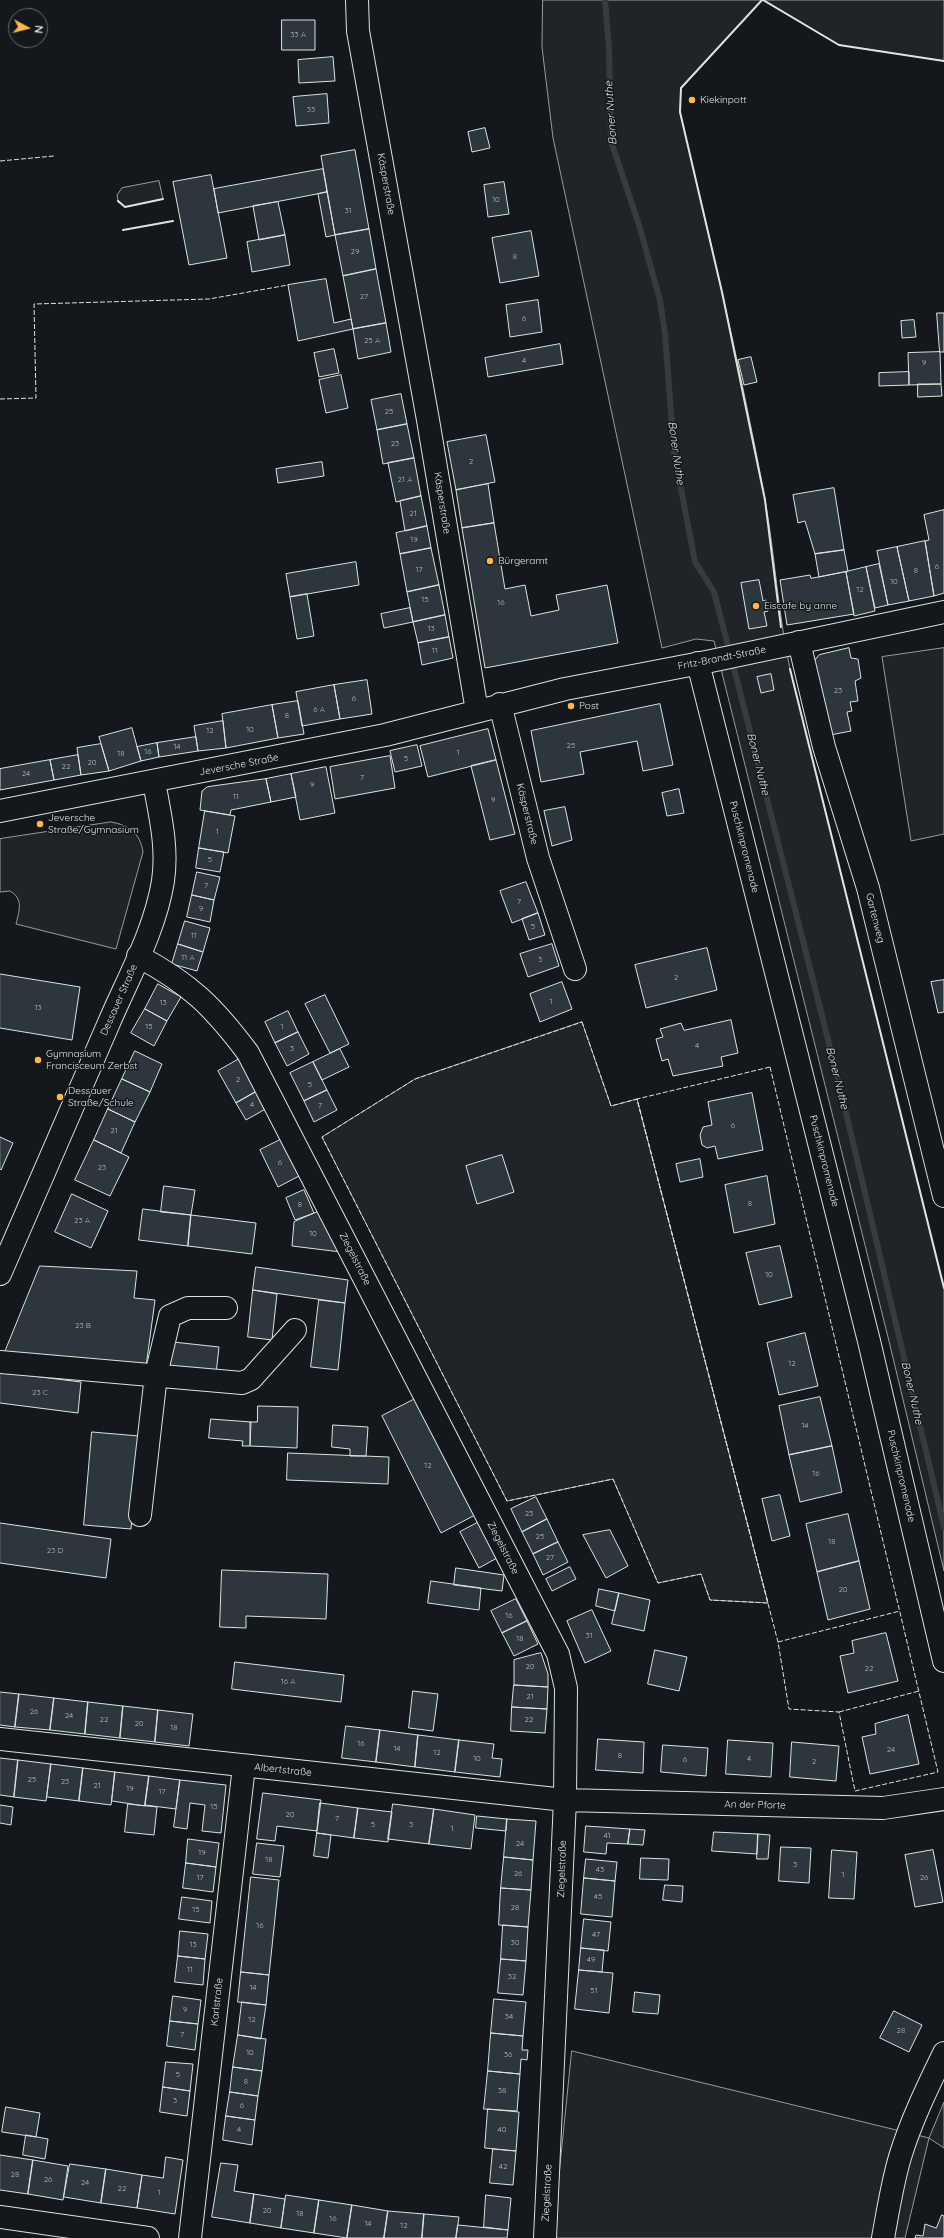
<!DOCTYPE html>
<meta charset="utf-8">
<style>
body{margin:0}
#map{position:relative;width:944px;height:2238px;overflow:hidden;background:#14181c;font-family:Quicksand,sans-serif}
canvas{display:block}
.north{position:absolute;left:8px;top:8px;width:40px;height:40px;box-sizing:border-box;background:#14181c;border:1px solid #626a69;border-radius:50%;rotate:97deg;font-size:11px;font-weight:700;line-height:16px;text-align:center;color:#d8e6dc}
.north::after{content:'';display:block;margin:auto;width:14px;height:18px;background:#ffb74d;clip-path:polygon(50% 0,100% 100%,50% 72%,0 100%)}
</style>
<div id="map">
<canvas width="944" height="2238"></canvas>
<div class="north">N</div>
</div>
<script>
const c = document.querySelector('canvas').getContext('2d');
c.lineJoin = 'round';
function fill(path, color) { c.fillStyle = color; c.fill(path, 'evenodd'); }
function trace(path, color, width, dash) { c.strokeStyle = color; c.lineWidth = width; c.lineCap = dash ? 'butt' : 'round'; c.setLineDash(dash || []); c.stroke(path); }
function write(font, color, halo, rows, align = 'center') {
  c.font = font + ' Quicksand,sans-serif'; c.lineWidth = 3; c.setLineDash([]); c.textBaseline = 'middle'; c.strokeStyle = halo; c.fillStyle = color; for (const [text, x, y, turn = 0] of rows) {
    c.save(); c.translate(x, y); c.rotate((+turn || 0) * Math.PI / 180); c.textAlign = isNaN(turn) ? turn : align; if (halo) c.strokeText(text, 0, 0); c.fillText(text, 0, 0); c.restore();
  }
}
const green = new Path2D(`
 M543,0h219l-81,88 -1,24c30,128 61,257 85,387 10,57 13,114 25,170l154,619v283l-55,-230 -175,-700 -18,-2 -34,9 -109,-510 -11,-91z
 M763,0h181v61l-105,-16z
 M159,181l4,18 -38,8 -7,-6 -1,-6 5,-7z
 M944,648v186l-33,7 -29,-184z
 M111,822c18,3 29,11 32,30l-27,97 -100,-25c3,-13 8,-25 -6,-33l-10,1v-53z
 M582,1022l29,84 26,-7 131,504 -58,-3 -9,-26 -43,9 -45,-104 -106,22 -185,-364 93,-58z
 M572,2051l357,87 15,-36v46l-15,-10 -24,100h-352z`);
fill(green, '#202428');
trace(green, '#939e99', 1);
trace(new Path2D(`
 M605,0l4,49 2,92 28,84 21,75 5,34 9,118 21,110 19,30 25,96 100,395 105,444`), '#363b3e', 6);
const building = new Path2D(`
 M282,20h33v30h-33z
 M333,57l2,24 -36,2 -1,-23z
 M327,94l2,29 -33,3 -3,-29z
 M485,128l5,20 -18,4 -4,-20z
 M355,150l14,79 -34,6 -14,-79z
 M323,169l4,23 -109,21 -4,-24z
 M211,175l16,83 -38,7 -16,-83z
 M504,182l5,32 -21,3 -4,-32z
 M327,192l8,43 -9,2 -8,-43z
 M278,202l7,33 -26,5 -6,-34z
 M369,229l7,40 -33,7 -8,-41z
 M531,231l8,45 -39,7 -8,-45z
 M285,235l5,30 -38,7 -5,-30z
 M376,269l10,54 -33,6 -10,-53z
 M326,279l8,44 17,-4 2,10 -55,12 -10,-56z
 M538,300l4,32 -32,5 -4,-32z
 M937,313h7v39h-4z
 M914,320l2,17 -14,1 -1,-17z
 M386,323l5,29 -33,7 -5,-30z
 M560,344l3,20 -75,13 -3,-19z
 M334,349l5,24 -20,4 -5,-24z
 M940,352l1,32 -32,1 -1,-32z
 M751,357l6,25 -13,3 -6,-25z
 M909,372v13l-30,1v-13z
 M341,375l7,33 -22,5 -7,-33z
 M918,384h23l1,12 -24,1z
 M401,394l6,30 -30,6 -6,-30z
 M407,424l7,34 -31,6 -6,-34z
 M486,435l9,47 -39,8 -9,-48z
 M414,458l7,38 -25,6 -8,-39z
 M322,462l2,14 -46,7 -2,-14z
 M488,484l6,39 -32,5 -6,-38z
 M834,488l10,62 -29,4 -10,-33 -7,2 -5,-28z
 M421,496l6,30 -22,5 -5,-30z
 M944,510v83l-10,3 -9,-55 4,-1 -5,-25z
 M494,523l11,66 20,-4 6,31 28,-6 -3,-15 51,-10 11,58 -133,25 -23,-140z
 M427,526l4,22 -31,6 -4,-21z
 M925,541l9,55 -25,5 -12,-54z
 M897,547l12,54 -21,4 -11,-54z
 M431,548l8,37 -32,7 -7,-38z
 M844,550l4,21 -29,6 -4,-23z
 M356,562l3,23 -69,12 -4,-23z
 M879,564l9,41 -13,3 -9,-41z
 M866,567l9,44 -21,5 -8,-44z
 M846,572l8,42 -67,11 -7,-45 30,-5 1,3z
 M759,580l4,21 3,-1 2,11 -4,1 3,14 -18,3 -8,-46z
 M439,585l6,30 -32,7 -6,-30z
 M307,594l7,42 -17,3 -7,-42z
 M410,608l3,14 -29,6 -3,-14z
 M445,615l4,22 -31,6 -5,-21z
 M449,637l4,21 -31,7 -4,-22z
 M849,648l2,10 7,1 3,19 -6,3 3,20 -8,1 2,9 -5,1 4,19 -21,4 -16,-74 5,-6z
 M771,674l3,16 -13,3 -4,-16z
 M367,680l5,34 -32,5 -6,-34z
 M334,685l6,34 -38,7 -6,-34z
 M298,701l6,33 -26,4 -6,-33z
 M660,704l13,61 -30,6 -6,-30 -57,11 4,22 -43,8 -10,-51z
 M272,705l6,33 -52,10 -4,-34z
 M223,721l3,27 -28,3 -4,-25z
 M132,728l9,33 -32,10 -10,-34z
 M488,729l8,31 -68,17 -8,-31z
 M196,737l2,14 -39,6 -2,-14z
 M157,743l2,14 -18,4 -4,-14z
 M101,744l8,27 -28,4 -4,-27z
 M417,745l5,21 -27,6 -5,-21z
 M78,755l3,20 -27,5 -4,-20z
 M390,756l5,32 -60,11 -5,-32z
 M50,760l4,20 -54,10v-21z
 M496,760l19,74 -25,6 -19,-74z
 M326,767l9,46 -35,7 -9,-46z
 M291,774l5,23 -25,5 -5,-23z
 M266,779l5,23 -40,8 -1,5 -30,-5 2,-19 5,-4z
 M679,789l5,24 -17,3 -5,-23z
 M565,807l7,33 -20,6 -8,-35z
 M205,811l30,5 -7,37 -29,-5z
 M199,848l25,4 -4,20 -24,-4z
 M197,872l23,5 -6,23 -22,-5z
 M526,882l12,31 -26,10 -12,-32z
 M192,895l22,5 -4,22 -23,-5z
 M538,913l7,22 -16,5 -7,-21z
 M185,921l25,7 -7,24 -25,-8z
 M178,944l25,8 -6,19 -25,-7z
 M552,944l7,22 -31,11 -8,-23z
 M707,948l10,42 -71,18 -11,-43z
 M0,974l80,13 -8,53 -72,-12z
 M944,980v32l-6,1 -7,-31z
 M562,982l10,27 -32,13 -10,-28z
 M158,984l23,13 -14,24 -22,-12z
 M325,995l24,49 -19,9 -25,-49z
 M145,1009l22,12 -13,25 -23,-13z
 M288,1011l10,21 -23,11 -10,-21z
 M731,1020l7,33 -17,4 2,9 -50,10 -5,-17 -6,2 -6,-22 7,-2 -3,-8 21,-6 3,7z
 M298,1032l11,22 -22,12 -12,-23z
 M340,1049l9,18 -27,13 -9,-18z
 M135,1051l27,13 -12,28 -28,-13z
 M241,1058l18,32 -23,13 -18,-32z
 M313,1062l14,28 -23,11 -14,-28z
 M122,1079l28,13 -15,30 -27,-13z
 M259,1090l10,17 -23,13 -10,-17z
 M327,1090l10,20 -23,12 -10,-21z
 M752,1093l11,57 -45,9 -3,-13 -8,2 -5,-3 -2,-10 3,-8 9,-2 -4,-23z
 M108,1109l27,13 -14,31 -27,-13z
 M0,1137l13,6 -12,27 -1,-1z
 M282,1139l19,36 -23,12 -18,-37z
 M94,1140l35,17 -19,39 -35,-16z
 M502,1155l12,37 -37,12 -11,-38z
 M700,1159l3,18 -23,5 -4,-18z
 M767,1176l8,48 -41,9 -9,-48z
 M164,1186l31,4 -4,25 -30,-3z
 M304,1190l10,23 -19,7 -9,-22z
 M72,1194l36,17 -17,37 -36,-16z
 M143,1209l48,6 -3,31 -49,-6z
 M320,1211l21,41 -49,-6 2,-24z
 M191,1215l65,8 -4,31 -64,-8z
 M780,1246l12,51 -33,8 -13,-52z
 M40,1266l97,5 -3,27 21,2 -9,67 -141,-15z
 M256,1267l92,13 -3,23 -92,-13z
 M253,1290l24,4 -5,46 -24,-3z
 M319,1300l26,3 -7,67 -27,-3z
 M805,1333l13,53 -39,9 -12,-52z
 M173,1342l46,5 -3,27 -46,-5z
 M0,1372l81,10 -3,31 -78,-10z
 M820,1397l12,49 -43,9 -10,-49z
 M415,1399l60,116 -34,18 -59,-117z
 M258,1406l40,1 -1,41 -47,-2v-24h7z
 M211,1419l40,3 -1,24h-8l1,-5 -34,-3z
 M333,1425l35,2 -2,29h-16v-7l-18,-2z
 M92,1432l47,4 -8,93 -47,-4z
 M832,1446l10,46 -42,10 -11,-47z
 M288,1453l101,4 -1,27 -101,-4z
 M780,1495l10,41 -18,5 -10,-42z
 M536,1497l11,22 -25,13 -11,-23z
 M848,1514l11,47 -42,11 -11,-48z
 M547,1519l11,23 -25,12 -11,-22z
 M479,1522l18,36 -18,10 -19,-36z
 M0,1523l111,16 -5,39 -106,-15z
 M610,1530l18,36 -22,12 -23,-43z
 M558,1542l10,20 -25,13 -10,-21z
 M859,1561l11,48 -42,11 -11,-48z
 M570,1567l6,12 -24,12 -6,-12z
 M456,1568l48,7 -2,16 -48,-6z
 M222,1570l106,4 -2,45 -80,-3v12l-26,-1z
 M431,1581l50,7 -2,22 -51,-7z
 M599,1589l20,4 -4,18 -19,-5z
 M619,1593l31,7 -6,31 -32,-7z
 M516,1599l11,22 -25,12 -11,-22z
 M592,1610l19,41 -26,12 -18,-42z
 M527,1621l11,23 -24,12 -12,-23z
 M886,1633l12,48 -50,12 -8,-37 14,-3 -2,-12z
 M655,1650l32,7 -8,34 -31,-7z
 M541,1653l7,21v13l-34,-2v-25z
 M235,1662l109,13 -3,27 -109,-13z
 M514,1685l34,2 -1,22 -35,-2z
 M413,1691l25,3 -5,37 -24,-3z
 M0,1692l19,2 -4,33 -15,-2z
 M19,1694l35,4 -4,32 -35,-3z
 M54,1698l34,4 -3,32 -35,-4z
 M88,1702l35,4 -3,32 -35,-4z
 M123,1706l35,4 -3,32 -35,-4z
 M512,1707l35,2 -2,24 -34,-2z
 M158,1710l35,4 -4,32 -34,-4z
 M908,1715l11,49 -49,10 -8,-37 14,-3 -1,-10z
 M346,1726l34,4 -4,32 -34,-4z
 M380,1730l38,5 -3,32 -39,-5z
 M418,1735l41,5 -4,32 -40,-5z
 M598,1739l46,3 -1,31 -47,-3z
 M459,1740l35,4 -2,14 10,1 -2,18 -45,-5z
 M728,1740l45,3 -2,34 -45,-3z
 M792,1742l47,4 -3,35 -46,-4z
 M663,1745l45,3 -2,28 -45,-4z
 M0,1758l18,2 -4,37 -14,-2z
 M18,1760l33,4 -5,37 -32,-4z
 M51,1764l32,4 -4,33 -32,-4z
 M83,1768l32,4 -4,33 -32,-4z
 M115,1772l34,4 -4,30 -33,-5z
 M149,1776l31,4 -4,29 -31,-4z
 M180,1780l46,5 -5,48 -19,-2 3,-26 -15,-2 -3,26 -13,-2z
 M263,1793l58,7 -4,31 -40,-5 -2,15 -18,-2z
 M320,1803l38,5 -4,30 -37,-5z
 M128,1804l29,3 -3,28 -29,-3z
 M393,1804l41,5 -5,35 -41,-5z
 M0,1805l13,2 -2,18 -11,-2z
 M358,1808l34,4 -4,30 -34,-4z
 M434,1809l41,6 -4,34 -42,-5z
 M477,1816l30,3 -1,12 -30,-3z
 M507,1819l29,2 -3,39 -29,-3z
 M586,1826l44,3 -2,15 -21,-1 -1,11 -22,-2z
 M630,1829l15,1 -2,15 -15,-1z
 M714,1832l44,2 -1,20 -45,-3z
 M317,1833l14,2 -3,23 -14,-2z
 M758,1834l12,1 -2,24h-11z
 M188,1839l31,4 -3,24 -30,-4z
 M257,1843l27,3 -4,31 -27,-3z
 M781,1847l30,1 -2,35 -30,-2z
 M832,1850l25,2 -3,47 -25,-1z
 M933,1850l10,52 -28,5 -10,-52z
 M504,1857l29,3 -2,30 -30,-2z
 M641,1858l28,1 -1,21 -28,-1z
 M586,1859l31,3 -2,19 -31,-3z
 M186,1863l30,4 -3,25 -30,-4z
 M251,1877l28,3 -10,95 -28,-3z
 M584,1878l31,3 -3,36 -31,-3z
 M665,1885l18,1 -1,16 -19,-2z
 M501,1888l30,2 -3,37 -29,-2z
 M182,1897l30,4 -2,22 -31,-4z
 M584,1919l27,3 -3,29 -27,-3z
 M503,1925l25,2 -2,34 -25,-2z
 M180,1931l28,3 -3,25 -27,-3z
 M581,1948l23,2 -2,22 -23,-2z
 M178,1956l27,3 -2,26 -28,-3z
 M501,1959l25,2 -3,34 -25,-2z
 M579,1970l34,3 -4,40 -34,-4z
 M241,1972l28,3 -3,30 -28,-3z
 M635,1992l25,3 -2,19 -25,-2z
 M173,1996l28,4 -3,24 -28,-3z
 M494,1999l32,3 -3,34 -32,-3z
 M242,2002l24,3 -5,34 -23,-4z
 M894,2011l28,14 -13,27 -29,-14z
 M170,2021l28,3 -3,26 -28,-4z
 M491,2033l32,3 -1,14h6l-1,10 -6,-1 -1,15 -32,-3z
 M238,2035l28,4 -4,32 -29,-4z
 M166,2062l27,2 -3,27 -27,-4z
 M233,2067l29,4 -4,25 -28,-4z
 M488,2071l32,3 -3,37 -33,-2z
 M163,2087l27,4 -3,25 -27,-4z
 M230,2092l28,4 -3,24 -29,-4z
 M6,2107l34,6 -4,24 -34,-5z
 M488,2109l31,3 -3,39 -31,-3z
 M226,2116l29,4 -3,25 -29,-5z
 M26,2135l22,4 -3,20 -22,-4z
 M493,2149l23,2 -3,34 -23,-2z
 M0,2155l33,5 -5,34 -28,-4z
 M166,2157l17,3 -8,54 -38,-6 5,-33 21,3z
 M33,2160l35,6 -5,34 -35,-6z
 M221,2163l17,2 -4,26 20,3 -4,29 -38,-6z
 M70,2164l36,5 -5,34 -37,-6z
 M106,2169l36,6 -5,33 -36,-5z
 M254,2194l31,5 -4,29 -31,-5z
 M286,2195l33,5 -5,33 -33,-5z
 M486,2195l25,3 -3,32 -24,-3z
 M319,2200l33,5 -5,33 -33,-5z
 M352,2205l36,6 -4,27h-37z
 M388,2211l36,3 -2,24h-38z
 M424,2214l35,3 -3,21h-34z
 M942,2215l2,1v22h-29l1,-3 7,1 2,-12 11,4z
 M458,2225l50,5 -1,8h-51z`);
fill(building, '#2c363c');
trace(building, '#d8e6dc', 1);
const minor = new Path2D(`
 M357,0l1,31 70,389 49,291
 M799,642l25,105 44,141 76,308
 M698,663l171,678 75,320
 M500,704l38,154 37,111
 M0,811l385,-76 180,-46 146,-28 233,-49
 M138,956c52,28 75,50 110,97l310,601 8,34 -1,112 -20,438
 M0,1274c36,-83 72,-166 108,-249 20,-47 47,-94 55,-144 5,-34 -3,-66 -9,-99
 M0,1362l242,21 9,-4 44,-49
 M140,1515l16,-140 14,-59 18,-8h38
 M0,1739l565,61 318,8 61,-9
 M0,2217l148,21
 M190,2238l54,-472
 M883,2238c5,-27 9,-54 17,-81 11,-36 28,-71 44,-104`);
trace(minor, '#d8e6dc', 24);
trace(minor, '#14181c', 22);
trace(new Path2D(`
 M0,161l54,-5
 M0,399l36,-1 -2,-94 175,-5 79,-14
 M582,1022l29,84 26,-7 131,504 -58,-3 -9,-26 -43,9 -45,-104 -106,22 -185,-364 93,-58z
 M770,1067l168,705 -83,19 -16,-79 -50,-3 -11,-67 -141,-543z
 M778,1642l122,-31
 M839,1712l80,-21`), '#d8e6dc', 1, [5, 2]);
trace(new Path2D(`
 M762,0l-81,88 -1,24 42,180 43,208 16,127
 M763,0l76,45 105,16
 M118,201l7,6 38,-8
 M123,230l50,-9
 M790,669l154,619`), '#d8e6dc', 2);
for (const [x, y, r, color] of [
 [692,100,4,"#ffb74d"],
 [490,561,4,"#ffb74d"],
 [756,606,4,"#ffb74d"],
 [571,706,4,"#ffb74d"],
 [40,824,4,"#ffb74d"],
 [38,1060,4,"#ffb74d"],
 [60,1097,4,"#ffb74d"]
]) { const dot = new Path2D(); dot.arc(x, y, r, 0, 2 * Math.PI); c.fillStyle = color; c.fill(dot); trace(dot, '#14181c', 1.5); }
write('8px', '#adbab4', null, [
 ["33 A",298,35],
 ["33",311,110],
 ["10",496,200],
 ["31",348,211],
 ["29",355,252],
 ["8",515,257],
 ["27",364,297],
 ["6",524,319],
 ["25 A",372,341],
 ["4",524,361],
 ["9",924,363],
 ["25",389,412],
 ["23",395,444],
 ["2",471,462],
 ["21 A",405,480],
 ["21",413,514],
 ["19",414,540],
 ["6",937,567],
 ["17",419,570],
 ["8",916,571],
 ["10",894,582],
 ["12",860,590],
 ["15",425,600],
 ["16",501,603],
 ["13",431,629],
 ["11",435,651],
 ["23",838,691],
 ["6",354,699],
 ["6 A",319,710],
 ["8",287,716],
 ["10",250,730],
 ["12",210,731],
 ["25",571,746],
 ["14",177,747],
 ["16",148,752],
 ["1",458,753],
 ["18",121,754],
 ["5",406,759],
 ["20",92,763],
 ["22",66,767],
 ["24",26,774],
 ["7",362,778],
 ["9",312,785],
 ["11",236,797],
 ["9",493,800],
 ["1",217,832],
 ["5",210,860],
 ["7",206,886],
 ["7",519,902],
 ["9",201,909],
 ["5",533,927],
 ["11",194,936],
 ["11 A",188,958],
 ["3",540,960],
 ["2",676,978],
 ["1",551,1002],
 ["13",163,1003],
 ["13",38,1008],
 ["15",149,1027],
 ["1",282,1027],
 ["4",697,1046],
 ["3",292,1049],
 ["2",238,1080],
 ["5",310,1085],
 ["4",252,1105],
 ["7",320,1106],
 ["6",733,1126],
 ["21",114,1131],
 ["6",280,1163],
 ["23",102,1168],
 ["8",750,1204],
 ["8",300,1205],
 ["23 A",82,1221],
 ["10",313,1234],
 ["10",769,1275],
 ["23 B",83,1326],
 ["12",792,1364],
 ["23 C",40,1393],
 ["14",805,1426],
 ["12",428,1466],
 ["16",816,1474],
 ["23",529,1514],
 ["25",540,1537],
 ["18",832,1542],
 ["23 D",55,1551],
 ["27",550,1558],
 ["20",843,1590],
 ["16",509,1616],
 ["31",589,1636],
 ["18",520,1639],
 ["20",530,1667],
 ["22",869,1669],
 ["16 A",288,1682],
 ["21",530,1697],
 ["26",34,1712],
 ["24",69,1716],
 ["22",104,1720],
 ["22",529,1720],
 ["20",139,1724],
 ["18",174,1728],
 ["16",361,1744],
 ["14",397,1749],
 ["24",891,1750],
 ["12",437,1753],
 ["8",620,1756],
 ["10",477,1759],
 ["4",749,1759],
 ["6",685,1760],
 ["2",814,1762],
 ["25",32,1780],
 ["23",65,1782],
 ["21",97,1786],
 ["19",130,1789],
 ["17",162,1792],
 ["15",214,1807],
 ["20",290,1815],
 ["7",337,1819],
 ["5",373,1825],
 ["3",411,1825],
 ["1",452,1829],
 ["41",607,1836],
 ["24",520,1844],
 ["19",202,1853],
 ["18",269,1860],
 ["3",795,1865],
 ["43",600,1870],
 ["26",518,1874],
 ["1",843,1875],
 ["17",200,1878],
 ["26",924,1878],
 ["45",598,1897],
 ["28",515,1908],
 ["15",196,1910],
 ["16",260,1926],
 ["47",596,1935],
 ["30",515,1943],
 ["13",193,1945],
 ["49",591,1960],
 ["11",190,1970],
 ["32",512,1977],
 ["14",253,1988],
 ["51",594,1991],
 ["9",185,2010],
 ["34",509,2017],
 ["12",252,2020],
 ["28",901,2031],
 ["7",182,2035],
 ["10",250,2053],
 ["36",508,2055],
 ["5",178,2075],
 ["8",246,2082],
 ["38",502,2091],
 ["3",175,2101],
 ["6",242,2106],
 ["4",239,2130],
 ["40",502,2130],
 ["42",503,2167],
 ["28",15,2175],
 ["26",48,2180],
 ["24",85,2183],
 ["22",122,2189],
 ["1",159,2193],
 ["20",267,2211],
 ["18",300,2214],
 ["16",333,2219],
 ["14",368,2224],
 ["12",404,2226]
]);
write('10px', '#d8e6dc', '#14181c', [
 ["Kiekinpott",700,100],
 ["Bürgeramt",498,561],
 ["Eiscafe by anne",764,606],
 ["Post",579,706],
 ["Jeversche",48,818],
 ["Straße/Gymnasium",48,830],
 ["Gymnasium",46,1054],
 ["Francisceum Zerbst",46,1066],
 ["Dessauer",68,1091],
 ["Straße/Schule",68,1103]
], 'left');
write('10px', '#d8e6dc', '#14181c', [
 ["Käsperstraße",386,184,80],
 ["Käsperstraße",442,503,81],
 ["Fritz-Brandt-Straße",722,658,-11],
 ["Jeversche Straße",239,765,-11],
 ["Käsperstraße",527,814,76],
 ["Puschkinpromenade",744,847,76],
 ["Gartenweg",875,918,76],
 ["Dessauer Straße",119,1000,-66],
 ["Puschkinpromenade",824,1161,76],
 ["Ziegelstraße",355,1259,63],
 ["Puschkinpromenade",901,1476,77],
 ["Ziegelstraße",503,1548,63],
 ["Albertstraße",283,1770,6],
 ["An der Pforte",755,1805,1],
 ["Ziegelstraße",562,1869,-88],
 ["Karlstraße",217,2002,-84],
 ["Ziegelstraße",547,2193,-87]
]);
write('italic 11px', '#d8e6dc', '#14181c', [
 ["Boner Nuthe",611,113,-94],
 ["Boner Nuthe",676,453,82],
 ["Boner Nuthe",758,764,76],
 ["Boner Nuthe",837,1078,76],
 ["Boner Nuthe",912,1393,77]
]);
</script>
